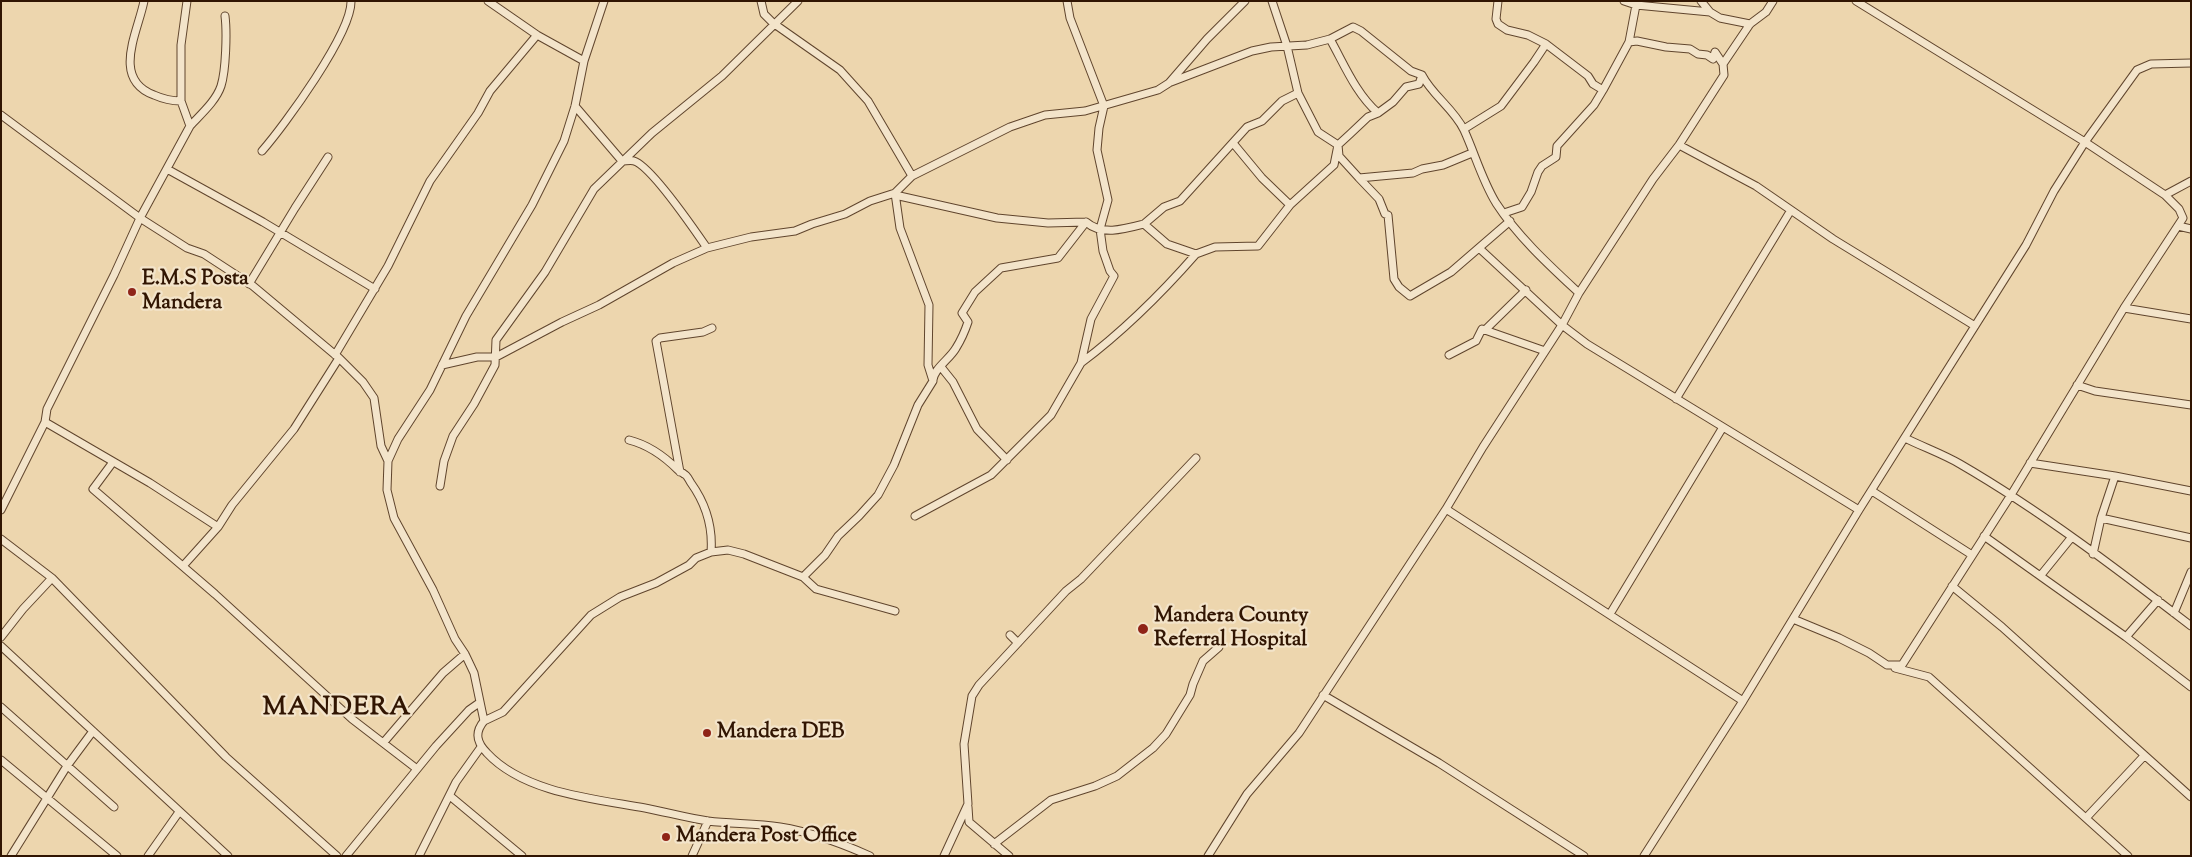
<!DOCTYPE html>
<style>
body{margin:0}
#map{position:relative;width:2192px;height:857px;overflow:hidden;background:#edd6ae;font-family:"Sorts Mill Goudy",serif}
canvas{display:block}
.frame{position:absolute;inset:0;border:2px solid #311502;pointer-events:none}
</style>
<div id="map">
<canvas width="2192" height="857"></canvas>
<div class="frame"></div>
</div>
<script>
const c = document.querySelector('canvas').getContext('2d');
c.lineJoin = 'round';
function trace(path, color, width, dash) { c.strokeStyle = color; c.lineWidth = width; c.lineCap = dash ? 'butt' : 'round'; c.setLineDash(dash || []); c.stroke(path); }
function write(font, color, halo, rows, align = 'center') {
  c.font = font + ' "Sorts Mill Goudy",serif'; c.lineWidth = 4.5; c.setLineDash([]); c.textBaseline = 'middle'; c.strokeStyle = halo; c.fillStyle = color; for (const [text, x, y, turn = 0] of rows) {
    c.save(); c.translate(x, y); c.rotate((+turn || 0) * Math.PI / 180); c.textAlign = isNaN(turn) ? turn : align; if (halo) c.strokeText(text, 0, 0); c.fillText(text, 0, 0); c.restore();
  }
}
const street = new Path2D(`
 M144,1c-6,31 -33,78 10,94 9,4 16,6 27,6
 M488,1l49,34 47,26
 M761,1l3,13 9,9 67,47 18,20 10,11 44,75
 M1272,1l15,45 11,47 20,39 20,13 1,11 20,22 54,-5 9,-4 21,-4 29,-12
 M1498,1l-2,18 2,5 9,6 21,5 18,9 42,32 5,8 10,6 -9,15 -37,41 -1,11 -14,9 -4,6 -7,20 -9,15 -18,6
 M1624,1l12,4
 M1701,1l9,11
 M1330,39c14,25 26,55 48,74
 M1629,42l8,-1 29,6 24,2 8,5 9,1 6,4 2,-7 8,12
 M1171,82l81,-31 19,-4 36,-2 23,-6 23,-12 8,4 50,40 11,4c10,20 32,34 42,55 11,24 18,50 32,73 22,34 54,63 83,90
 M1603,90l26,-48 7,-37 74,7 10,6 30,6
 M575,106l47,55c4,0 9,-1 12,0 17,5 62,71 73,87
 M1,115l139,103 47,30 17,6 49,32 86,72 24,24 11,16 7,48 7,15 -1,29 7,28 39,72 22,49 10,15 9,19 10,48c-10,12 -7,22 3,32 37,40 108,46 158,55 21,4 42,10 63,13 24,3 48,2 72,6 31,5 61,16 90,29
 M190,126c11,-12 26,-25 31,-40 5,-16 6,-54 4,-70
 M1464,129l37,-23 33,-44 12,-18
 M1233,143l29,35 28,27
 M1679,145l77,41 77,53 142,87
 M262,151c22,-25 90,-118 89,-150
 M167,169l96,53 112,67
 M1359,178l20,21 6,15 3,1 6,64 5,8 11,9 41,-24 59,-51
 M895,195l102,23 51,5 38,-1c16,14 39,7 58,2l23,20 29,10 19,-7 43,-1 32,-41 44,-40 4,-20 12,-11 18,-17 10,-4 15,-11 13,-15 13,-3 3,-9
 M2165,195l26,-14
 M1144,224l20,-17 16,-6 67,-74 15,-6 20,-20 16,-8
 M2178,226l13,3
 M1479,248l83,77 25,19 272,166
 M249,284l46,-76 33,-51
 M2124,308l67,11
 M1486,329l40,-39
 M335,355l53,-89 42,-85 48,-68 12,-22 47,-56
 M1449,355l27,-14 6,-12 63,22
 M1081,363c44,-33 79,-68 115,-109
 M442,365l35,-8h19l66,-35 37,-17 74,-42 34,-15 44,-11 44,-6 17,-7 33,-10 25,-13 25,-8 17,-17 98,-49 35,-12 40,-4 73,-21 11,-7 38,-44 38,-38
 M941,367l12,15 24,47 30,31
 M933,380c1,-12 17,-21 23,-32 5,-8 9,-17 12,-26l-6,-9 13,-21 26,-24 57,-10 28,-36
 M2077,385l18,6 96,14
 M1676,399l115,-189
 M45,422l105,61 68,44
 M1905,438c18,9 38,16 55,26 81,47 157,105 231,162
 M629,440c20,5 35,16 49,30 1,2 4,2 6,4 3,1 5,6 7,9 15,21 22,43 20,69
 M388,461l10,-22 32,-49 36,-74 66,-111 32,-64 11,-35 9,-45 20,-60
 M113,462l-20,27 122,105 137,125 65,50
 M2030,463l85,13 76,15
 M680,472l-24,-131 4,-3 43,-6 9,-4
 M440,486l4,-25 9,-25 21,-32 21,-39 1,-25 49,-68 49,-83 58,-56 70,-57 76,-75
 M1872,491l100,64
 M1446,509l297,192
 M1,510l44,-88 2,-13 67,-134 26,-57 50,-92 -9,-25v-56l6,-44
 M915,516l76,-41 60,-60 30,-52 10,-44 23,-43 -4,-5 -7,-20 -3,-22 8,-29 -11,-50 2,-22 5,-22 -34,-88 -3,-17
 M2101,518l90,20
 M1984,536l142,101 65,50
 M1,539l51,39 174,179 111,99
 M2093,554l8,-36 14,-42
 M183,566l35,-39 14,-22 62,-76 45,-71
 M2041,575l30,-37
 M803,577l22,-22 13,-19 21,-20 19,-21 16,-30 24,-60 15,-24 -5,-16 1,-60 -29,-77 -5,-35
 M1952,586l50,41 189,170
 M2174,613l17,-41
 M1610,614l113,-187
 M1793,619l46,19 30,15 18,12h15l109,-170 113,-187 59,-90 -4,-9 -14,-14 -80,-53 -229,-141
 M1010,635l8,8
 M1,637l22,-28 29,-31
 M2126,637l32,-37
 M1,646l227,210
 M1895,668l34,9 199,179
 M1323,695l116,68 145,93
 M1,707l113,100
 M484,721l19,-9 88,-97 29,-18 36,-14 33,-18 7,-7 15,-6 17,-2 16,4 59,23 13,12 79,22
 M384,742l59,-69 22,-19
 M1,760l116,96
 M450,796l72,60
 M968,807l1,15 40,34
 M2086,818l58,-62
 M994,844l57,-44 44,-14 22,-10 36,-28 13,-14 24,-39 3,-11 10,-23 16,-14
 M11,856l56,-90 26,-35
 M148,856l31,-44
 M346,856l90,-110 33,-36 10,-7
 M419,856l37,-74 25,-35
 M692,856l16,-35
 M944,856l24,-52 -4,-60 8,-48 7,-11 87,-94 15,-12 115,-121
 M1208,856l39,-62 52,-61 147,-224 37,-62 79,-122 17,-32 74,-114 26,-34 45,-70 -1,-11 27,-40 16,-12 7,-11
 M1644,856l99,-155 116,-191 167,-265 28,-54 31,-49 52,-72 14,-6 40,-1`);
trace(street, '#60452d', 9);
trace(street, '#f3e4ca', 7);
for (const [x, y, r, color] of [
 [132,292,5,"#8f2418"],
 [1143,629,6,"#8f2418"],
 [707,733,5,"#8f2418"],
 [666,837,5,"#8f2418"]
]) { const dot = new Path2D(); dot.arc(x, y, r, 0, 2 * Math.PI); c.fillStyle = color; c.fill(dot); trace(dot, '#f3e4ca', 2); }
write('bold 21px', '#311502', '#f3e4ca', [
 ["E.M.S Posta",142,280],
 ["Mandera",142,304],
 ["Mandera County",1154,617],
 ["Referral Hospital",1154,641],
 ["Mandera DEB",717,733],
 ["Mandera Post Office",676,837]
], 'left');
c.letterSpacing = '1px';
write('bold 26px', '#311502', '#f3e4ca', [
 ["MANDERA",337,710]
]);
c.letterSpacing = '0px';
</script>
